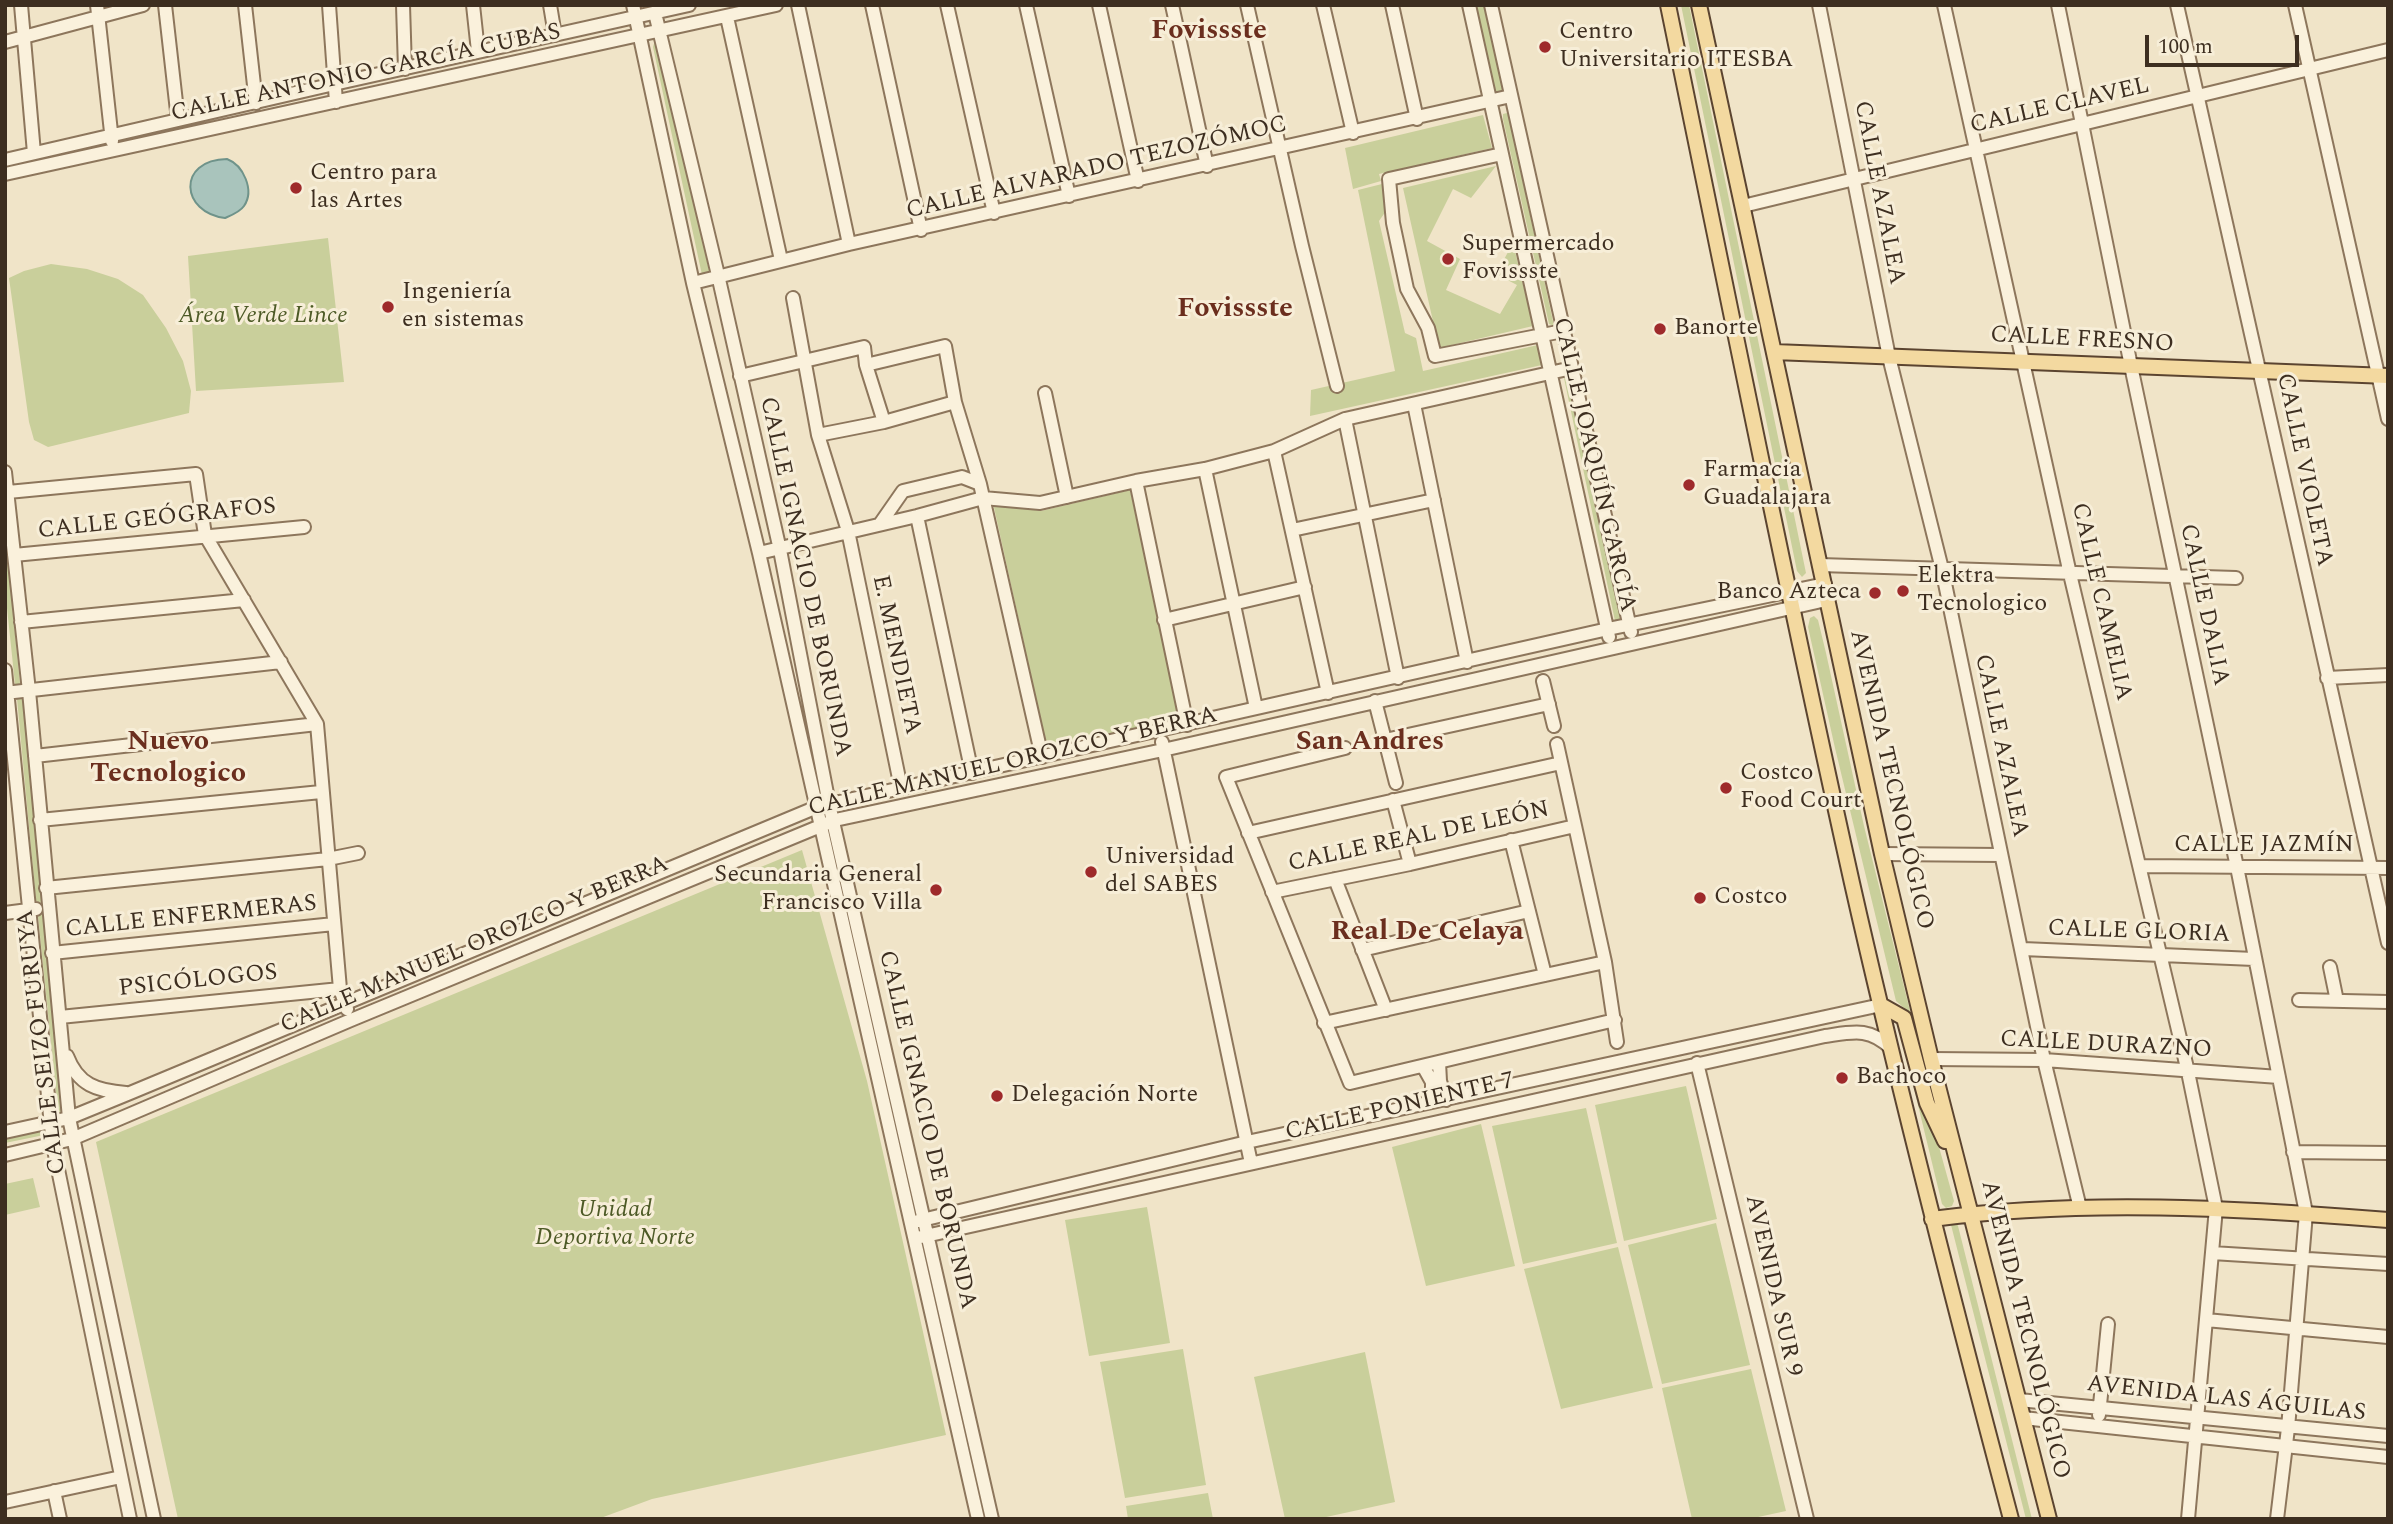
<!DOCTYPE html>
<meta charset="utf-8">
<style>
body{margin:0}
#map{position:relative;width:2393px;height:1524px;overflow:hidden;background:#f0e4c8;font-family:Spectral,serif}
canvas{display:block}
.frame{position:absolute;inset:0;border:7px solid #3d2e20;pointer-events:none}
.scale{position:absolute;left:2145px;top:35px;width:154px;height:32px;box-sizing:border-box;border:4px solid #3d2e20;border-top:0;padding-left:9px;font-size:21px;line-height:24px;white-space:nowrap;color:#3d2e20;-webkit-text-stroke:5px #f7eed8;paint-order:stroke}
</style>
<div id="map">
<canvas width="2393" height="1524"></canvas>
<div class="frame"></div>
<div class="scale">100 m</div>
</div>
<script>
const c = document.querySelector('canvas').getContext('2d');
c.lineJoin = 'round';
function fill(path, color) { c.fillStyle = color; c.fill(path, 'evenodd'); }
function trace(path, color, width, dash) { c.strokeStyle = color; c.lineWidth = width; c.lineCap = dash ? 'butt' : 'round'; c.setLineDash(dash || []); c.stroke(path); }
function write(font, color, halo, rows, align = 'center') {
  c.font = font + ' Spectral,serif'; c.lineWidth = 6; c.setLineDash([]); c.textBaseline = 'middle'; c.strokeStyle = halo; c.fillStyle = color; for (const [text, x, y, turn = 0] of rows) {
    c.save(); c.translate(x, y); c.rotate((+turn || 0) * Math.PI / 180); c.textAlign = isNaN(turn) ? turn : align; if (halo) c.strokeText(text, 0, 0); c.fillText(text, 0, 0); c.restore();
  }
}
fill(new Path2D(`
 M1475,5h11l17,81v4l-2,2 -5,-1 -2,-3z
 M1681,5h8l117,568 -4,4 -5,-6z
 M655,40l5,5 50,230h-8l-49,-228z
 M1507,113l2,4 45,209 -5,-2 -46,-205v-5z
 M1483,115l9,33 -113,26 2,7 -28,8 -8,-41z
 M1496,166l-25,32 -18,-9 -26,52 33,18 -14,31 54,24 17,-29 -21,-11 17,-31 20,83 -94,22 -36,-160z
 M1382,184l4,27 -7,10 26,112 11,5 7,33 115,-26 4,20 -232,51 1,-26 84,-19 -37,-181z
 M328,238l16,144 -148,9 -8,-135z
 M51,264l36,5 31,10 25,16 23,33 17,33 8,30 -2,22 -141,34 -14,-7 -5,-18 -20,-144 15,-7z
 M1564,378l4,1 54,241 -4,2 -3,-1z
 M1130,490l50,228 -133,30 -54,-245 48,8z
 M5,535l15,148 -2,3 -3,-2 -10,-95z
 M1814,616l4,4 8,33 38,173 49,197 -9,-15 -8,-7 -61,-253 -27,-121 2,-9z
 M19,695l5,4 18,201 -2,3 -4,-2 -19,-202z
 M802,850l65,231 79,354 -294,64 -54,20h-420l-82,-377z
 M40,912l3,3 20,195 -2,3 -3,-2 -20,-195z
 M1906,1028l48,173 -2,5 -6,2 -4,-4 -42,-173z
 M1686,1086l31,133 -93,22 -29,-136z
 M1586,1108l31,135 -94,21 -31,-138z
 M1481,1124l34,142 -89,20 -34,-139z
 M43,1129h4l1,4 -4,2 -39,8v-6z
 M33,1178l7,29 -35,8v-31z
 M1147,1207l23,136 -81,13 -24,-136z
 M1950,1221h6l2,5 74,293h-6z
 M1716,1223l34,142 -88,19 -34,-139z
 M1618,1247l35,141 -92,21 -37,-140z
 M1183,1349l23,136 -81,13 -25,-136z
 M1365,1352l30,150 -78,17h-32l-31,-142z
 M1751,1369l35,142 -37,8h-57l-30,-131z
 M1208,1493l5,26h-85l-2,-13z`), '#c9cf9b');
const water = new Path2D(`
 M227,159c16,6 28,31 17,47 -4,6 -12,9 -19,12 -44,-5 -49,-58 2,-59z`);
fill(water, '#a9c4bc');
trace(water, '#6f938a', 2);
const minor = new Path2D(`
 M21,5l13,148
 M97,5l15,136
 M165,5l13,115
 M245,5l11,98
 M329,5l7,97
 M403,5l2,64
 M473,5l5,46
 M550,5l5,30
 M633,5l60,278 66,270 219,966
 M798,5l51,239
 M872,5l49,225
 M947,5l47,208
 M1026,5l43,191
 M1099,5l39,176
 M1172,5l35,161
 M1247,5l55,241 35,140
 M1323,5l30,128
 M1392,5l25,114
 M1469,5l140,632
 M1491,5l140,627
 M1819,5l70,352 53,212 102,491 36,148
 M1944,5l126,569 118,498 28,136 -28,311
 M2058,5l73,361 106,501 69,346 -18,215 -11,91
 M2177,5l211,938
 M2295,5l93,414
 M655,13l63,262 62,275 49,254 163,715
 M727,17l54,243
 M5,42l138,-37
 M1502,154l-113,25 4,44 14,66 21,39 7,28 128,-25
 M5,160l329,-76 355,-79
 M5,174l771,-169
 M1743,206l645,-156
 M693,283l156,-39 662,-148
 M793,298l25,137 30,96 53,257
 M866,365l79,-19 10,56 25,82 62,273
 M740,376l124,-29 2,18 18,57
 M1045,393l22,104
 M1414,404l53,258
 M1345,419l53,259
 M818,435l66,-13 71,-20
 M1274,451l54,242
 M1205,469l51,239
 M5,472l24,219 40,427 85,401
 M1136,481l51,244
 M8,492l188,-18 9,61 112,189 23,265 7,20
 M917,516l55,257
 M880,524l23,-33 59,-14 18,7
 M1292,530l142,-30
 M759,553l158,-37 66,-18 57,5 96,-22 69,-12 69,-18 71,-32 227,-51
 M14,555l290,-28
 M1820,565l416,13
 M1164,620l141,-33
 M21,622l223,-22
 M5,670l48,475 77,374
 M2327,678l61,-3
 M1543,681l11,45
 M5,693l276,-31
 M1375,701l21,82
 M1385,740l164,-36
 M1162,742l89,421
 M1557,744l48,218 12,80
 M1345,748l-119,29 124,306 265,-63
 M35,756l282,-32
 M1393,800l17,64
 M40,820l281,-28
 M1248,833l313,-70
 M1511,840l34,135
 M1882,854l119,1
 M2140,866l248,2
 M1335,879l51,131
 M46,888l282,-29 30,-6
 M1272,892l138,-28 165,-38
 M5,913l31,-4
 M2023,949l231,10
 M1362,950l167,-39
 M52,953l282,-29
 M2330,967l7,34
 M2299,1000l89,2
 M60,1017l280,-28
 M1324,1023l281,-61
 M67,1056c11,29 30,35 59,37
 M1931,1059l113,1 235,17
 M1439,1062l1,19 6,19
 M1697,1063l110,456
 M1423,1066l9,16v20
 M5,1132l64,-14 61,-25 687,-286 791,-178 217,-45
 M2293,1152l95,1
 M5,1155l67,-16 279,-119 484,-200 328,-70 663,-150
 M918,1221l329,-79 634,-137
 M921,1237l904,-201c28,-4 44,-9 66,12
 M2212,1253l176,11
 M2206,1320l182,17
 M2019,1400l369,36
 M2099,1415l9,-91
 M2023,1418l365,39
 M54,1491l6,28
 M5,1502l116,-25`);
const major = new Path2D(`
 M1668,5c60,293 119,586 184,878 48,213 103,425 159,636
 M1699,5l183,849 49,205 118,460
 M1774,352l614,24
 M1881,1005l23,13 23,85 18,38
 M1932,1219c151,-20 305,-11 456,1`);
trace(minor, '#8d765c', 16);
trace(major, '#5b4430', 18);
trace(minor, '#faf1dc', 12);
trace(major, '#f3d9a0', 14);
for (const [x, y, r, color] of [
 [1545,47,7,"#9e2a2b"],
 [296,188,7,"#9e2a2b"],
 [1448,259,7,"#9e2a2b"],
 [388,307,7,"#9e2a2b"],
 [1660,329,7,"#9e2a2b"],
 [1689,485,7,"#9e2a2b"],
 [1903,591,7,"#9e2a2b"],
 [1875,593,7,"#9e2a2b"],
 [1726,788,7,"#9e2a2b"],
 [1091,872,7,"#9e2a2b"],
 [936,890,7,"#9e2a2b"],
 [1700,898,7,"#9e2a2b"],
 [1842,1078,7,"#9e2a2b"],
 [997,1096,7,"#9e2a2b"]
]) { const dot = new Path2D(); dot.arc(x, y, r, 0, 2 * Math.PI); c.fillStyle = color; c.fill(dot); trace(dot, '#f7eed8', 2.5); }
write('24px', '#3d2e20', '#f7eed8', [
 ["Centro",1559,33],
 ["Universitario ITESBA",1559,61],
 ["Centro para",310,174],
 ["las Artes",310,202],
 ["Supermercado",1462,245],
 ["Fovissste",1462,273],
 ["Ingeniería",402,293],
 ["en sistemas",402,321],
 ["Banorte",1674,329],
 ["Farmacia",1703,471],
 ["Guadalajara",1703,499],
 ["Elektra",1917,577],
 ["Tecnologico",1917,605],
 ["Banco Azteca",1861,593,"right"],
 ["Costco",1740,774],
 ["Food Court",1740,802],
 ["Universidad",1105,858],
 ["del SABES",1105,886],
 ["Secundaria General",922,876,"right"],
 ["Francisco Villa",922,904,"right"],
 ["Costco",1714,898],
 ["Bachoco",1856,1078],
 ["Delegación Norte",1011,1096]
], 'left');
write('24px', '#3d2e20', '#f7eed8', [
 ["CALLE ANTONIO GARCÍA CUBAS",366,74,-12],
 ["CALLE CLAVEL",2060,107,-13],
 ["CALLE ALVARADO TEZOZÓMOC",1097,169,-13],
 ["CALLE AZALEA",1878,193,79],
 ["CALLE FRESNO",2082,341,3],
 ["CALLE JOAQUÍN GARCÍA",1593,465,77],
 ["CALLE VIOLETA",2303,470,78],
 ["CALLE GEÓGRAFOS",157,520,-6],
 ["CALLE IGNACIO DE BORUNDA",804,577,78],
 ["CALLE CAMELIA",2100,602,77],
 ["CALLE DALIA",2203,605,78],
 ["E. MENDIETA",895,655,78],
 ["CALLE AZALEA",2000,746,78],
 ["CALLE MANUEL OROZCO Y BERRA",1013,763,-13],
 ["AVENIDA TECNOLÓGICO",1890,780,77],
 ["CALLE REAL DE LEÓN",1419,838,-12],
 ["CALLE JAZMÍN",2264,846],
 ["CALLE ENFERMERAS",191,918,-6],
 ["CALLE GLORIA",2139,933,2],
 ["CALLE MANUEL OROZCO Y BERRA",475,946,-23],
 ["PSICÓLOGOS",198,982,-6],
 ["CALLE SEIZO FURUYA",43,1042,-97],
 ["CALLE DURAZNO",2106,1046,3],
 ["CALLE PONIENTE 7",1400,1108,-13],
 ["CALLE IGNACIO DE BORUNDA",926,1130,77],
 ["AVENIDA SUR 9",1772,1286,77],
 ["AVENIDA TECNOLÓGICO",2024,1330,76],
 ["AVENIDA LAS ÁGUILAS",2226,1400,6]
]);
write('italic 24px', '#4d5a26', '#f7eed8', [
 ["Área Verde Lince",263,317],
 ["Unidad",615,1211],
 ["Deportiva Norte",615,1239]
]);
write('bold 28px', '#6b2e1e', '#f7eed8', [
 ["Fovissste",1209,33],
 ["Fovissste",1235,311],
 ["Nuevo",168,744],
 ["Tecnologico",168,776],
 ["San Andres",1370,744],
 ["Real De Celaya",1427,934]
]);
</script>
